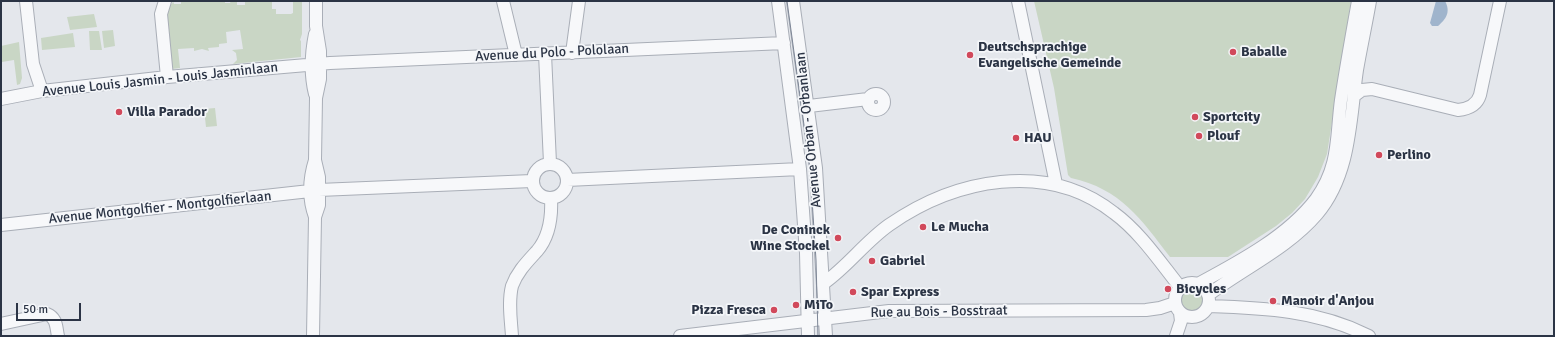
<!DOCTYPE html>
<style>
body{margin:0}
#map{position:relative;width:1555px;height:337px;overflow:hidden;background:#e4e7ec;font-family:Signika,sans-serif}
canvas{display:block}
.frame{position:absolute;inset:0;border:2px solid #2b3445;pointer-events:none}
.scale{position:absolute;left:16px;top:303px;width:65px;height:18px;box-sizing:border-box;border:2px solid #2b3445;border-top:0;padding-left:5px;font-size:12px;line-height:14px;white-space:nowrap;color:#2b3445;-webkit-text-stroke:3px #f4f6f9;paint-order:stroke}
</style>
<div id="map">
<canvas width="1555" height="337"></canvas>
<div class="frame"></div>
<div class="scale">50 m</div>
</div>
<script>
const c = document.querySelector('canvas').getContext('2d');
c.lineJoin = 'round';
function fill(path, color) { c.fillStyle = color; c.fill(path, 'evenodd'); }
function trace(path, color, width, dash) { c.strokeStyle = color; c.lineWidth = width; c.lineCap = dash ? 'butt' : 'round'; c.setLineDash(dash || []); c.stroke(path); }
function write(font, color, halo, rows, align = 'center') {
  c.font = font + ' Signika,sans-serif'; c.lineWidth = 3.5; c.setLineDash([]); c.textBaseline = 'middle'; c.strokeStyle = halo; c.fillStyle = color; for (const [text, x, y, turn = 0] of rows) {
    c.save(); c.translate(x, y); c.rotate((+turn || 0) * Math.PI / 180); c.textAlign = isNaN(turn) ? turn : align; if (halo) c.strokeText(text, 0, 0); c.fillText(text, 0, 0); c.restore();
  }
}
fill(new Path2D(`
 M173,1l1,3h7v-3h44v2h5l1,-2h6v4h8v-4h27v8h4v5h15l2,-1v-12h9v33l-2,6 1,1v16l-68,7 4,-4 -1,-7 -4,-3 11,-1 -3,-19 -14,2 1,11 -8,1v3l-11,1 1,3 -7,-2 -8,2v-3l-16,1 2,19 -8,1 -6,-52 3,-13h3z
 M1034,1h317l-24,153 -9,23 -13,22 -13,14 -16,13 -48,31h-58c-29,-38 -49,-68 -99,-79l-3,-3 -14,-87z
 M94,14l3,13 -27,3 -3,-13z
 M113,30l2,16 -11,2 -2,-17z
 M89,31h10l3,19h-12z
 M73,33l2,14 -33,3 -1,-12z
 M19,42l3,36 -2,6 -3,1 -3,-25 -12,2 -1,-16z
 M215,108l2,18 -11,1 -2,-18z
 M1179 300a12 12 0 1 1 24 0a12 12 0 1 1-24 0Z`), '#c9d6c5');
fill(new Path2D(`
 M1436,1h9c6,11 1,18 -7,25h-6l-2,-3z`), '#9fb4cc');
const minor = new Path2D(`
 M26,1l7,63 9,27
 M165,1l-4,13 6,63
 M503,1l13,54
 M778,1l22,168 6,84 2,83
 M793,1l23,167 10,168
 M1018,1l38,183
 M315,34c-4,20 -5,40 0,60
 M572,53l7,-52
 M545,54l5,109
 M868 102a8 8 0 1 1 16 0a8 8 0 1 1-16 0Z
 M1354,96l8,-6 10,-1 86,21c10,-1 19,-5 22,-15l20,-94
 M1,99l41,-8 125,-14 163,-14 454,-20
 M809,106l59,-7
 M533 181a17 17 0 1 1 34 0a17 17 0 1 1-34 0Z
 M567,180l233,-11
 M315,217c-7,-19 -6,-38 0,-57
 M1,225l318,-35 213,-9
 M1175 300a17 17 0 1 1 34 0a17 17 0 1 1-34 0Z
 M824,283c24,-17 41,-41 65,-58 66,-46 158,-65 225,-12 26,19 46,49 66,74
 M1198,284c41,-22 90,-48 118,-85 24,-33 20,-62 25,-99 5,-33 11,-66 17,-99
 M1208,295c36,-27 80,-47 109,-81 34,-40 33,-96 40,-144 4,-23 9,-46 13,-69
 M1208,306c57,2 109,4 161,30
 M1,324l46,-10c10,4 9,13 11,22
 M313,336l2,-119 4,-12v-28l-4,-17 1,-62 4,-19v-28l-4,-25v-25
 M512,336c-1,-16 -4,-34 0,-50 5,-14 15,-24 25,-35 13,-15 15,-34 14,-53
 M680,336l209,-25 257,-1 14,-2 15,-5
 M1176,336l5,-15 -1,-8`);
trace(minor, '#a9aeb7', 14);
trace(minor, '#f7f8fa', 12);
trace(new Path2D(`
 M787,1l23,168 6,91 2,76`), '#7d8696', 1);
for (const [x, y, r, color] of [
 [1233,52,4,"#d1495b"],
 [970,55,4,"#d1495b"],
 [119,112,4,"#d1495b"],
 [1195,117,4,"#d1495b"],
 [1199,136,4,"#d1495b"],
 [1016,138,4,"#d1495b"],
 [1379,155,4,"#d1495b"],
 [923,227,4,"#d1495b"],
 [838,238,4,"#d1495b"],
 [872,261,4,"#d1495b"],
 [1168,289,4,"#d1495b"],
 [853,292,4,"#d1495b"],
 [1273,301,4,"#d1495b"],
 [796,305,4,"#d1495b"],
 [774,310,4,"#d1495b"]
]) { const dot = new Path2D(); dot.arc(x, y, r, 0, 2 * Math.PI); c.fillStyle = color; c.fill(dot); trace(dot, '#f4f6f9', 1.5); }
write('bold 14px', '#2b3445', '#f4f6f9', [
 ["Deutschsprachige",978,47],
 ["Evangelische Gemeinde",978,63],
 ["Baballe",1241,52],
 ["Villa Parador",127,112],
 ["Sportcity",1203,117],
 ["Plouf",1207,136],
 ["HAU",1024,138],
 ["Perlino",1387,155],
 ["Le Mucha",931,227],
 ["De Coninck",830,230,"right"],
 ["Wine Stockel",830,246,"right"],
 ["Gabriel",880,261],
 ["Bicycles",1176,289],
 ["Spar Express",861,292],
 ["Manoir d'Anjou",1281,301],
 ["MiTo",804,305],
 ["Pizza Fresca",766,310,"right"]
], 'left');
write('14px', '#2b3445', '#f4f6f9', [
 ["Avenue du Polo - Pololaan",552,53,-3],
 ["Avenue Louis Jasmin - Louis Jasminlaan",160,80,-6],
 ["Avenue Orban - Orbanlaan",809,130,-96],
 ["Avenue Montgolfier - Montgolfierlaan",160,208,-6],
 ["Rue au Bois - Bosstraat",939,312,-1]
]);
</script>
